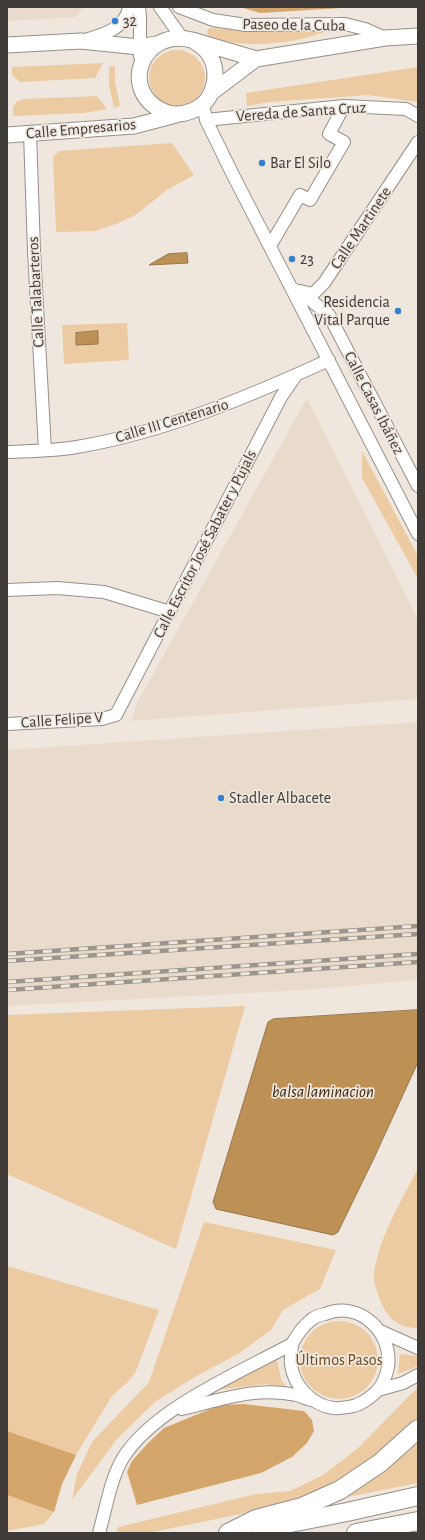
<!DOCTYPE html>
<meta charset="utf-8">
<style>
body{margin:0}
#map{position:relative;width:425px;height:1540px;overflow:hidden;background:#efe7dd;font-family:"Alegreya Sans",sans-serif}
canvas{display:block}
.frame{position:absolute;inset:0;border:8px solid #3f3b38;pointer-events:none}
</style>
<div id="map">
<canvas width="425" height="1540"></canvas>
<div class="frame"></div>
</div>
<script>
const c = document.querySelector('canvas').getContext('2d');
c.lineJoin = 'round';
function fill(path, color) { c.fillStyle = color; c.fill(path, 'evenodd'); }
function trace(path, color, width, dash) { c.strokeStyle = color; c.lineWidth = width; c.lineCap = dash ? 'butt' : 'round'; c.setLineDash(dash || []); c.stroke(path); }
function write(font, color, halo, rows, align = 'center') {
  c.font = font + ' "Alegreya Sans",sans-serif'; c.lineWidth = 3.5; c.setLineDash([]); c.textBaseline = 'middle'; c.strokeStyle = halo; c.fillStyle = color; for (const [text, x, y, turn = 0] of rows) {
    c.save(); c.translate(x, y); c.rotate((+turn || 0) * Math.PI / 180); c.textAlign = isNaN(turn) ? turn : align; if (halo) c.strokeText(text, 0, 0); c.fillText(text, 0, 0); c.restore();
  }
}
fill(new Path2D(`
 M7,7h77l-8,10 -69,4z
 M307,398l111,221v80l-287,22 7,-20z
 M418,722v258l-115,10 -296,16v-256z`), '#e8dbcb');
fill(new Path2D(`
 M210,28l17,1h101v2c-34,13 -86,19 -120,5l-1,-6z
 M149 78a28 28 0 1 1 56 0a28 28 0 1 1-56 0Z
 M103,63l-8,15 -75,4 -8,-7v-8z
 M115,66v16l5,24 -6,2 -5,-23v-18z
 M418,67v35l-50,-7 -99,7 -22,4 -1,-13z
 M97,96l10,13 -23,4 -71,3v-8l3,-6 8,-3z
 M172,143l22,32 -27,15 -33,26 -18,8 -21,7 -39,1 -3,-75 6,-6z
 M127,323l2,37 -65,4 -2,-39z
 M362,451l56,105v23l-56,-101z
 M245,1006l-69,243 -169,-75v-159z
 M418,1168v160c-14,0 -23,-4 -31,-15 -5,-6 -14,-30 -13,-37 3,-36 28,-76 44,-108z
 M204,1222l132,28 -16,39 -37,21 -12,20 -33,24 -45,24 -38,24 -38,37 -45,61 5,-26 15,-32 57,-60z
 M7,1266l152,44 -23,61 -8,11 -16,14 -36,59 -69,-24z
 M300 1360a39 39 0 1 1 78 0a39 39 0 1 1-78 0Z
 M400,1354l18,2v10l-20,8z
 M277,1360l4,19 5,8 -21,-3 -49,6z
 M418,1387v32l-47,42 -25,16 -33,16 -38,14 -127,26h-32l2,-6 138,-33 34,-3 33,-16 34,-26z
 M418,1442v41l-71,14 60,-45z
 M7,1495l47,17 -10,12 -37,7z`), '#eccba2');
fill(new Path2D(`
 M240,7h118l-98,6z
 M244,1404l60,7 8,9 2,11 -7,12 -15,14 -31,16 -124,32 -10,-33 5,-11 16,-18 16,-15 56,-23z
 M7,1431l69,24 -14,29 -8,28 -47,-17z`), '#d4a66c');
const water = new Path2D(`
 M187,253l1,10 -39,2 19,-11z
 M98,331v13l-22,1v-12z
 M418,1010v52l-44,96 -36,74 -5,3 -117,-26 -3,-7 55,-180 5,-3z`);
fill(water, '#bd9056');
trace(water, '#97764d', 1);
const minor = new Path2D(`
 M139,7l1,10v39
 M160,7l22,31
 M179,7l34,13 33,5 99,-1 20,5 20,9
 M85,40c18,-5 41,-12 44,-33
 M203,104l3,16 27,55 185,359
 M206,120l138,-14 62,3 12,7
 M30,133l4,118 11,199
 M270,246l30,-51 10,5 34,-58 -15,-8 15,-28
 M293,289l15,9 21,17 89,171
 M300,291l13,3 11,-11 94,-141
 M7,452c23,-1 47,-1 70,-5 88,-15 171,-50 252,-87
 M7,590l50,-2 47,4 66,20
 M7,724l95,-5 14,-4 165,-318 15,-22
 M380,1331l38,17
 M378,1390l25,-7 15,-8
 M182,1409c38,-9 75,-23 114,-14 5,1 10,4 15,5
 M99,1533c7,-24 11,-53 24,-75 31,-50 118,-86 169,-114 5,-9 11,-18 19,-24 3,-3 9,-5 14,-6 34,-14 68,18 63,53 -2,10 -5,19 -13,26 -8,7 -16,13 -27,14 -4,0 -10,2 -15,1 -21,-3 -39,-22 -42,-43 -1,-6 1,-15 1,-21`);
const major = new Path2D(`
 M192,40c6,4 12,7 16,13 13,18 7,46 -12,56 -10,5 -22,7 -33,2 -45,-20 -21,-84 29,-71l64,19 129,-21 33,-2
 M7,45l74,-4 58,6 17,-3
 M211,93l45,-34
 M7,135l127,-9 42,-11`);
const highway = new Path2D(`
 M260,1529l87,-17 71,-16
 M228,1533l28,-14 46,-12 38,-17 40,-27 38,-34
 M356,1533l62,-12`);
trace(minor, '#978f87', 14);
trace(major, '#978f87', 17);
trace(highway, '#978f87', 20);
trace(minor, '#fff', 12);
trace(major, '#fff', 15);
trace(highway, '#fff', 18);
const rail = new Path2D(`
 M7,954l411,-28
 M7,961l411,-27
 M7,982l411,-28
 M7,990l411,-28`);
trace(rail, '#9b958e', 4.5);
trace(rail, '#efe7dd', 3, [9]);
for (const [x, y, r, color] of [
 [115,21,4,"#3380d0"],
 [262,163,4,"#3380d0"],
 [292,259,4,"#3380d0"],
 [398,311,4,"#3380d0"],
 [221,798,4,"#3380d0"]
]) { const dot = new Path2D(); dot.arc(x, y, r, 0, 2 * Math.PI); c.fillStyle = color; c.fill(dot); trace(dot, '#efe7dd', 1.5); }
write('16px', '#3f3b38', '#efe7dd', [
 ["32",123,21],
 ["Bar El Silo",270,163],
 ["23",300,259],
 ["Residencia",390,302,"right"],
 ["Vital Parque",390,320,"right"],
 ["Stadler Albacete",229,798]
], 'left');
write('16px', '#3f3b38', '#efe7dd', [
 ["Paseo de la Cuba",294,25,1],
 ["Vereda de Santa Cruz",301,112,-4],
 ["Calle Empresarios",81,129,-5],
 ["Calle Martinete",361,228,-56],
 ["Calle Talabarteros",36,292,-93],
 ["Calle Casas Ibáñez",374,403,63],
 ["Calle III Centenario",172,421,-17],
 ["Calle Escritor José Sabater y Pujals",205,544,-63],
 ["Calle Felipe V",62,720,-4]
]);
write('16px', '#6a4a1e', '#efe7dd', [
 ["Últimos Pasos",339,1360]
]);
write('italic 17px', '#3b280d', '#efe7dd', [
 ["balsa laminacion",323,1092]
]);
</script>
